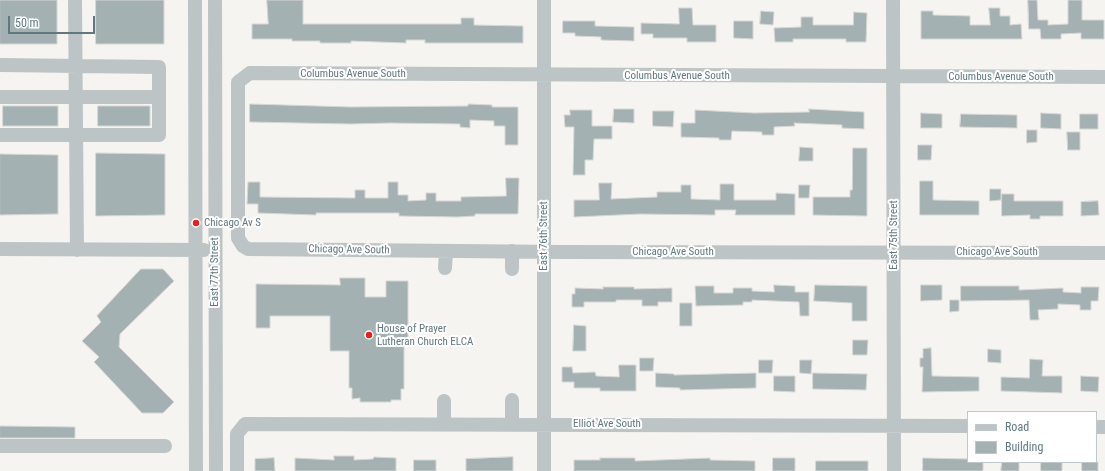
<!DOCTYPE html>
<style>
body{margin:0}
#map{position:relative;width:1105px;height:471px;overflow:hidden;background:#f5f4f1;font-family:"Roboto Condensed",sans-serif}
canvas{display:block}
.legend{position:absolute;left:967px;top:411px;width:130px;height:52px;box-sizing:border-box;background:#fff;border:1px solid #bfc9cb;margin:0;padding:5px 7px;list-style:none;font-size:12px;color:#5f777d}
.legend li{display:flex;align-items:center;gap:8px;height:20px}
.legend b{width:20px;border:1px solid #bfc9cb}
.scale{position:absolute;left:8px;top:16px;width:87px;height:18px;box-sizing:border-box;border:2px solid #5f777d;border-top:0;padding-left:5px;font-size:12px;line-height:14px;white-space:nowrap;color:#5f777d;-webkit-text-stroke:3px #fff;paint-order:stroke}
</style>
<div id="map">
<canvas width="1105" height="471"></canvas>
<ul class="legend">
<li><b style="height:5px;background:#bdc4c6"></b>Road</li>
<li><b style="height:11px;background:#a4b1b3"></b>Building</li>
</ul>
<div class="scale">50 m</div>
</div>
<script>
const c = document.querySelector('canvas').getContext('2d');
c.lineJoin = 'round';
function fill(path, color) { c.fillStyle = color; c.fill(path, 'evenodd'); }
function trace(path, color, width, dash) { c.strokeStyle = color; c.lineWidth = width; c.lineCap = dash ? 'butt' : 'round'; c.setLineDash(dash || []); c.stroke(path); }
function write(font, color, halo, rows, align = 'center') {
  c.font = font + ' "Roboto Condensed",sans-serif'; c.lineWidth = 4; c.setLineDash([]); c.textBaseline = 'middle'; c.strokeStyle = halo; c.fillStyle = color; for (const [text, x, y, turn = 0] of rows) {
    c.save(); c.translate(x, y); c.rotate((+turn || 0) * Math.PI / 180); c.textAlign = isNaN(turn) ? turn : align; if (halo) c.strokeText(text, 0, 0); c.fillText(text, 0, 0); c.restore();
  }
}
const building = new Path2D(`
 M0,0h57v44h-57z
 M96,0h68v44h-68z
 M267,0h36v24h158v-6h13v7l49,1v17h-98v-3h-19v3l-55,-2v2h-31v-2h-28v-2h-40v-15h16z
 M1028,0h9l1,20h10v5l20,-1v-24h14v20h22v19h-23v-6l-20,1v5h-20l-1,-10h-11z
 M679,8h13l1,17h23v17h-29v-4h-34v-4h-12v-11l38,1z
 M989,8h11v8h10v9l11,-1 1,15h-101v-28h12v4l37,1v9h20z
 M761,11l13,1 -1,13 -13,-1z
 M854,12l13,1 -1,29h-20v-3h-53v3h-18l-1,-14 27,-1v-10h12v8h40z
 M563,21h32v5l39,1v14l-33,-1v-3l-26,-1v-3h-12z
 M734,21h19v18l-19,-1z
 M250,104l101,3 117,-1v-2l24,1v2h26v38h-13v-19h-11v-5l-24,-1v8l-10,-1v-3l-70,-1 -39,1 -101,-2z
 M3,106h55v20h-55z
 M98,106h52v20h-52z
 M614,109h20v14l-21,-1z
 M809,109l55,3v17l-22,-1v-3l-48,-2 1,3 -21,1v8h-12v-3l-30,-1 -1,9h-12v-2l-38,-1v-14h14v-13l59,3 55,-1z
 M570,110h22v16h20v13h-18l-1,21h-8v15h-12l1,-48h-9l-1,-12h6z
 M653,111h21l-1,16 -20,-1z
 M921,113l21,1v14h-21z
 M1041,113l20,1v15l-20,-1z
 M961,114l56,1v13l-57,-1z
 M1080,114h18v15h-18z
 M1027,130h10v12l-10,1z
 M1067,132h13v18h-12z
 M918,145h14l-1,15h-13z
 M800,147l13,1v13h-14z
 M853,148h14v68l-54,-1v-18h37v-7h2z
 M96,153l69,1v61l-69,1z
 M0,154l58,1v59l-58,1z
 M506,178h13l-1,36h-43v2l-18,1 -58,-1v-3h-83v2l-58,-2v-9h-11l1,-22h12v15l95,1v-8h10v8h23v-16h10v13h10v6l18,-1v-7h10v8h25v-4l45,-1z
 M920,181h13v19l46,1v14h-59z
 M599,183h13l-1,16 46,-2v-5h24v-7h10v14l29,1v-16h14v16h42v-7l19,1v21h-60l1,-5h-21v5l-75,-1 -66,3v-17h25z
 M799,185h11l-1,13h-10z
 M990,189h11v11l-11,1z
 M1002,194h12v7h49v15h-23v3h-10v-4l-28,1z
 M1098,201l1,14 -18,1v-14z
 M141,269h22l11,12 -54,53 -1,13 55,55 -11,11h-21l-48,-51 5,-5 -17,-16 19,-19 -4,-6z
 M340,278h25v19h21v-16h22v61h-4v47h-3v11h-10v2h-31v-4l-8,1v-11h-3v-37h-19v-35h-60v12h-14v-44l84,1z
 M774,285l21,1v6h14v24h-9l-1,-14 -47,-2v2h-9v3l-47,1 -1,-20h19v7h19v-5h19v3l22,1z
 M815,285l52,1v35h-15v-18l-38,-2z
 M921,285h21v15l-21,1z
 M961,286h58v4l44,-2v4l18,1v-6h18l-1,14h-7v9h-11v-5l-22,-1v5l-20,1 1,10h-9l-1,-20 -68,1z
 M603,287h31v2l38,-1v14h-14v4h-16v-6h-26v2h-32v5h-12v-13h3v-6l28,1z
 M950,300h9v11l-9,1z
 M680,303h12v23h-12z
 M574,325l12,1v25h-13z
 M853,340h15l-1,15h-14z
 M931,348l1,28 47,1v14l-57,1 1,-25h-3v-9h3v-9z
 M988,349l13,1v13l-13,-1z
 M640,358h14l-1,13h-13z
 M1030,359l13,1 -1,16h20v17l-61,-2v-14l28,1z
 M759,360h14l-1,13h-13z
 M800,360h12l-1,14 -11,-1z
 M619,365h17v26h-36v-3h-26v-6h-12v-15h10l1,6 22,-1 1,4 23,1z
 M656,373l18,1v1l82,-2v15l-76,2v-2l-24,-1z
 M813,373l54,1 -1,16 -53,-1z
 M774,376h21v16l-21,-1z
 M1081,376l18,1 -1,15 -17,-1z
 M0,426l75,1v11h-75z
 M334,456h20v4l19,-1 1,-2 22,1v13h-101v-13l39,2z
 M513,457v14h-47v-12z
 M274,458l1,13h-20v-12z
 M600,458h35v3l75,-3v2l45,1v10h-181v-11h26z
 M773,458h22v13h-22z
 M923,458l45,1v3h15v9h-60z
 M414,460h22v11h-22z
 M816,461h52v10h-52z
 M1002,462h17v9h-18z
 M1041,462h21v9h-21z
 M1082,462h16v9h-16z`);
fill(building, '#a4b1b3');
trace(building, '#d6d6d4', 1);
trace(new Path2D(`
 M75,0l2,250
 M195,0l1,471
 M215,0l1,471
 M544,0v471
 M893,0l1,471
 M0,65l159,2v30h-159
 M1105,77l-855,-4 -12,9v156l5,8 5,3 313,3 544,1
 M0,135h159v-38
 M0,249l204,1
 M512,251v18
 M445,268l1,-17
 M512,400v24
 M444,424v-23
 M1096,427h9
 M0,446h165
 M237,471v-37l8,-10 723,2`), '#bdc4c6', 14);
for (const [x, y, r, color] of [
 [196,223,4,"#e91f1d"],
 [369,335,4,"#e91f1d"]
]) { const dot = new Path2D(); dot.arc(x, y, r, 0, 2 * Math.PI); c.fillStyle = color; c.fill(dot); trace(dot, '#fff', 1.5); }
write('11px', '#5f777d', '#fff', [
 ["Columbus Avenue South",353,74],
 ["Columbus Avenue South",677,76],
 ["Columbus Avenue South",1001,77],
 ["East 75th Street",894,235,-90],
 ["East 76th Street",544,236,-90],
 ["Chicago Ave South",349,250,1],
 ["Chicago Ave South",673,252],
 ["Chicago Ave South",997,252],
 ["East 77th Street",215,272,-90],
 ["Elliot Ave South",607,424]
]);
write('11px', '#5f777d', '#fff', [
 ["Chicago Av S",204,223],
 ["House of Prayer",377,329],
 ["Lutheran Church ELCA",377,342]
], 'left');
</script>
